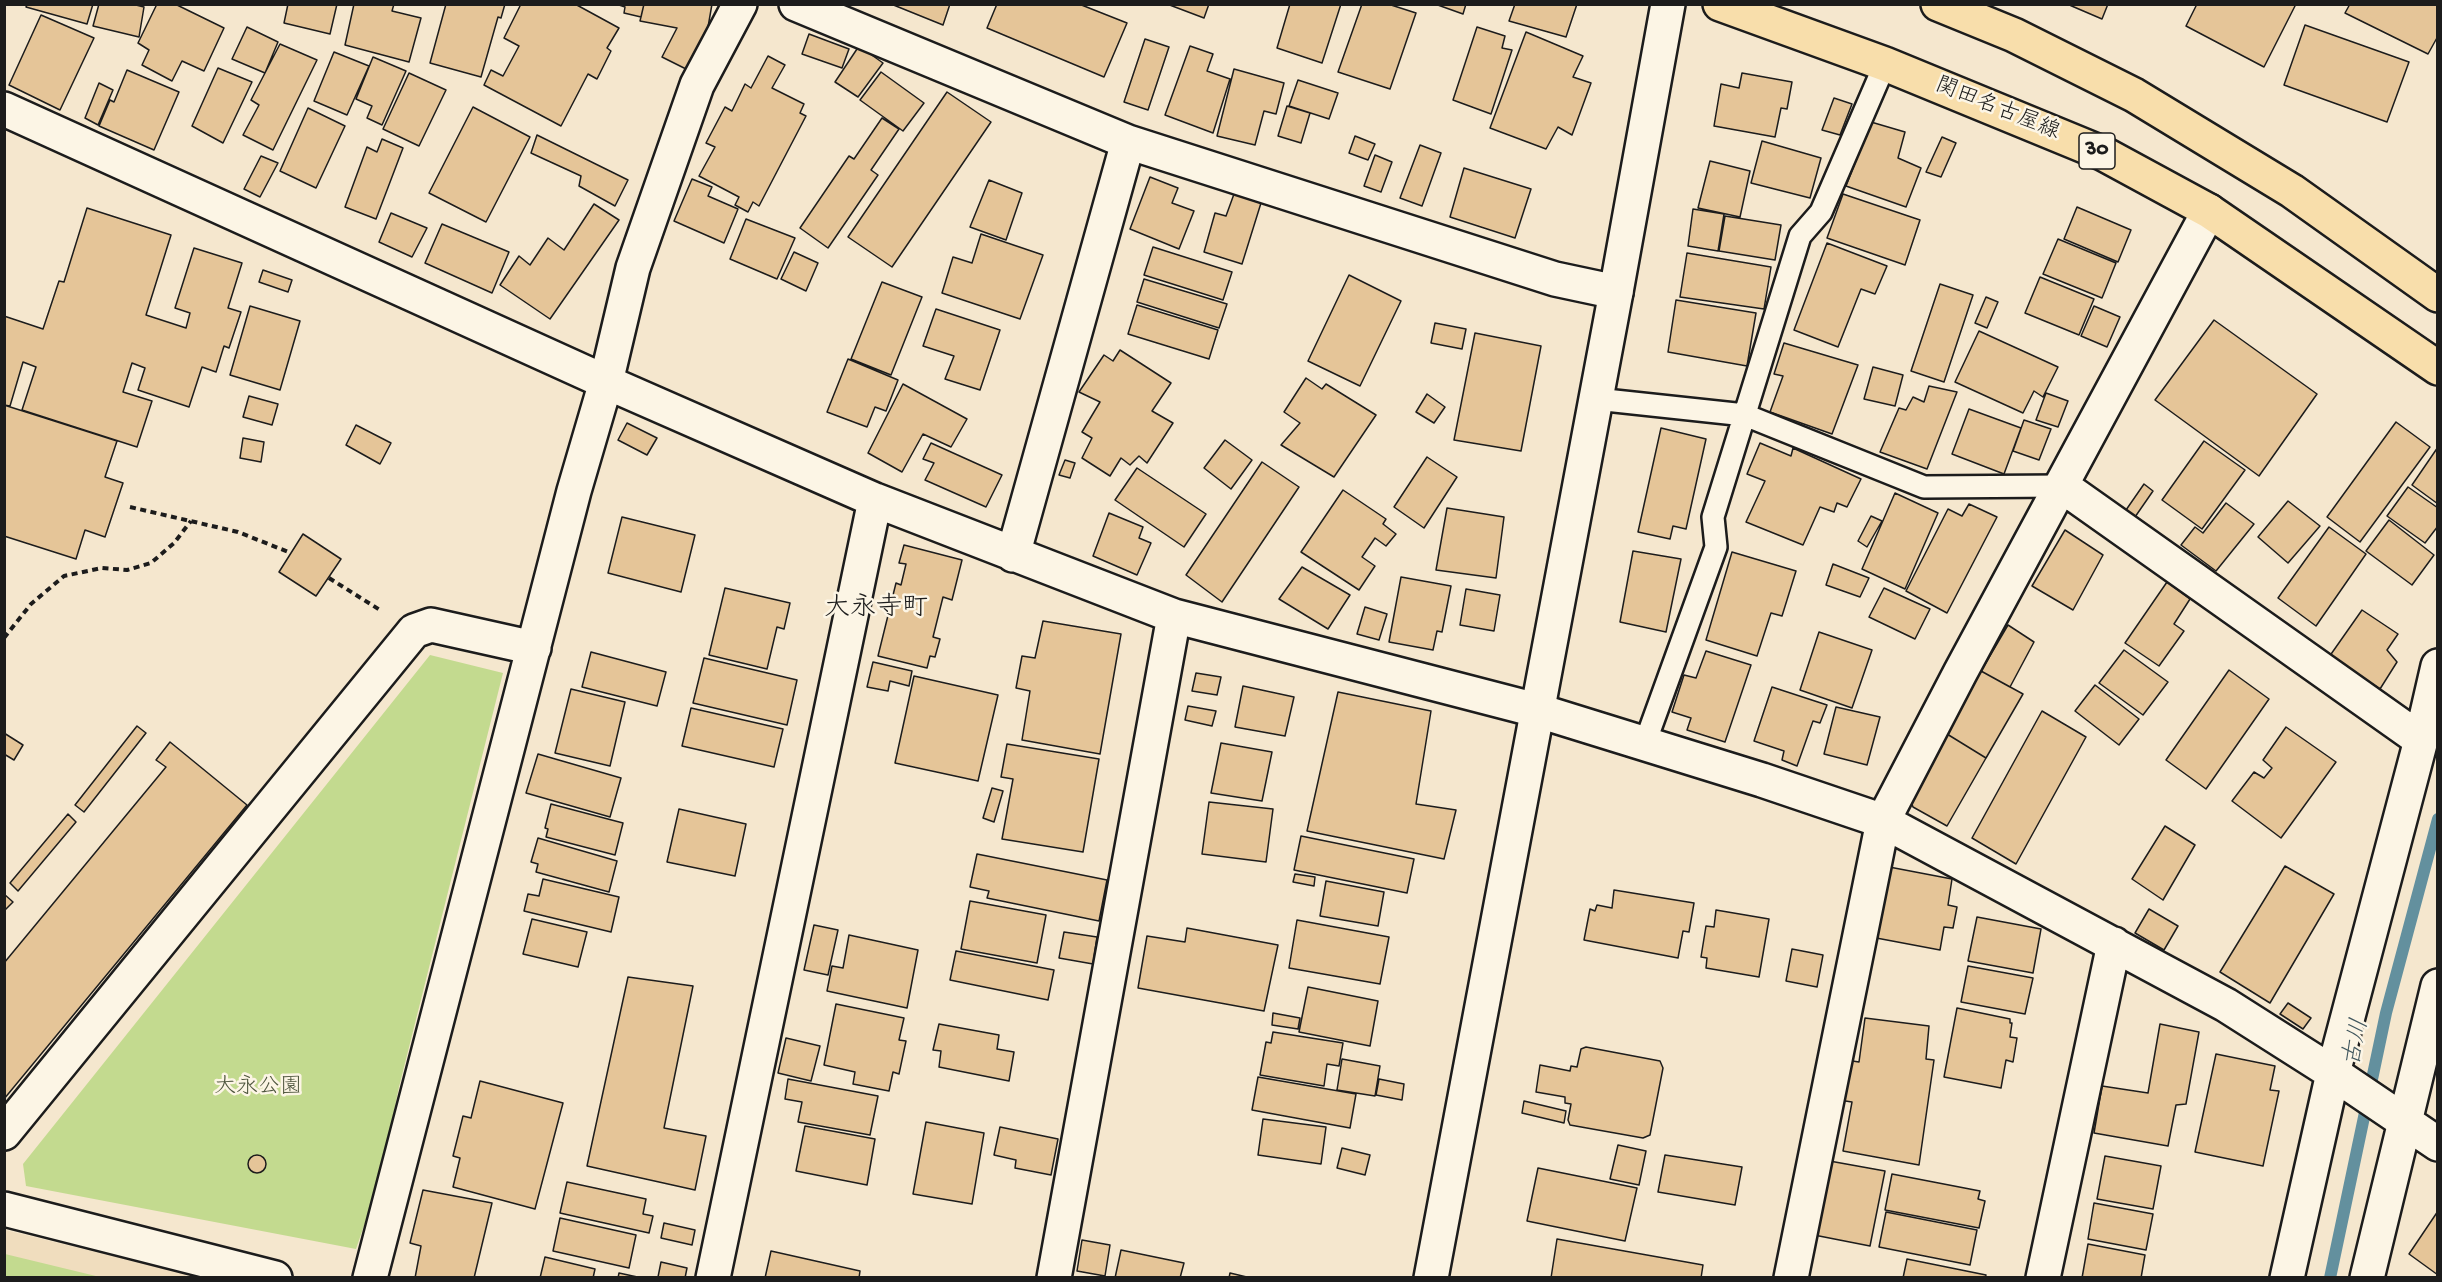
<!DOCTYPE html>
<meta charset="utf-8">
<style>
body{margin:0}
#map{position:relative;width:2442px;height:1282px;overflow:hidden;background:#f5e7ce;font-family:"Gochi Hand",sans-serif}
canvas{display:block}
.frame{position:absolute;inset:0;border:6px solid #1c1c1c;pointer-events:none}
</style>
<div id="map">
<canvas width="2442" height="1282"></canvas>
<div class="frame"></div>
</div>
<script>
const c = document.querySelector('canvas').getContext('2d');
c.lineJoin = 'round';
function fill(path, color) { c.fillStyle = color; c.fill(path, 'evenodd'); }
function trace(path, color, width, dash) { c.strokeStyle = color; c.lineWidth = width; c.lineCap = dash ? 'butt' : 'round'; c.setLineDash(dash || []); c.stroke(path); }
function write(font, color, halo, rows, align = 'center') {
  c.font = font + ' "Gochi Hand","Klee One",sans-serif'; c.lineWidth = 5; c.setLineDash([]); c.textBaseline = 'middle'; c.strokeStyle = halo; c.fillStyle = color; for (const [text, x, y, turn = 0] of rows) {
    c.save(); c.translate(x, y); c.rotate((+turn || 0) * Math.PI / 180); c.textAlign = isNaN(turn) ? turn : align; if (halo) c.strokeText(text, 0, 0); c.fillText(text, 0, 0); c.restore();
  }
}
fill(new Path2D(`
 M5,1230l181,44 -1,4h-180z`), '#f0ddbe');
fill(new Path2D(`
 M430,655l73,18 -104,414 -20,95 -23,67 -330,-63 -3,-22z
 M4,1254h1l95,23h-95z`), '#c3da8f');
trace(new Path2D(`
 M2330,1278l56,-265 52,-194`), '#63909e', 12);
const building = new Path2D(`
 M27,4h66l-6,20 -61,-17z
 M99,4h33l12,3 -5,30 -46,-11z
 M157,4h18l49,24 -20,43 -22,-10 -10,20 -30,-16 7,-15 -11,-7z
 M288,4h49l-7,30 -46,-11z
 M354,4h40l-2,7 29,7 -12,44 -64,-17z
 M446,4h59l-4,14 -3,-1 -17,60 -51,-14z
 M521,4h54l44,24 -12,20 4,3 -14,28 -9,-5 -27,52 -77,-41 7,-15 12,6 16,-30 -15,-8z
 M616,4h28l-3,13 -17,-4 1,-6z
 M644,4h68l-5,29 -19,37 -26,-13 15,-29 -37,-7z
 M891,4h59l-7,21z
 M997,4h82l48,19 -23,54 -117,-49z
 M1167,4h42l-5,14z
 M1290,4h51l-19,59 -45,-15z
 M1362,4h26l28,9 -26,76 -52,-17z
 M1435,4h31l-3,10z
 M1515,4h62l-11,33 -57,-16z
 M2067,4h41l-6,15z
 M2197,4h99l-32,63 -78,-41z
 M2350,4h88v32l-10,18 -83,-41z
 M41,15l53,23 -34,72 -51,-25z
 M2305,25l104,37 -22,60 -103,-37z
 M247,27l31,15 -13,31 -33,-14z
 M1477,27l28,9 -3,12 10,2 -21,64 -38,-14z
 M1526,32l57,24 -10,21 18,6 -19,52 -14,-8 -12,22 -56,-21z
 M809,34l40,15 -7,19 -40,-14z
 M1145,39l24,8 -21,63 -24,-8z
 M280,44l37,16 -44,90 -30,-15 16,-30 -8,-5z
 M859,46l24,17 -25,34 -23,-15z
 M1190,46l23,8 -6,17 23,8 -17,54 -48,-18z
 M334,52l35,14 -22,49 -33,-14z
 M768,56l17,9 -13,23 32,16 -4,9 6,3 -47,90 -6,-4 -5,10 -13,-7 4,-8 -40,-21 16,-29 -9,-4 19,-36 7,4 13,-27 6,4z
 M373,57l33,14 -24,54 -15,-7 5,-12 -16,-7z
 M218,68l34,14 -29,61 -31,-17z
 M1234,69l50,14 -8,31 -12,-3 -9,34 -38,-9z
 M127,70l52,22 -25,58 -55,-24 11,-26 4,2z
 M881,72l43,31 -21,28 -43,-31z
 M409,73l37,17 -27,56 -36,-17z
 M1742,73l50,9 -5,27 -6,-1 -6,29 -61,-11 7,-42 18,4z
 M1298,80l40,13 -9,26 -40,-13z
 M99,83l14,7 -15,35 -13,-7z
 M947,92l44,30 -99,145 -44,-30z
 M1834,98l18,6 -12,31 -18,-5z
 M1287,106l23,7 -9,30 -23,-7z
 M473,107l57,30 -44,85 -57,-29z
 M308,108l37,18 -29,62 -36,-17z
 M882,118l17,11 -28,41 7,5 -50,73 -28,-20 49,-72 5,3z
 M1871,122l34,10 -7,26 23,10 -15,39 -60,-21z
 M537,135l91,45 -13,26 -36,-20 2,-10 -50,-23z
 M1355,136l20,8 -7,16 -19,-7z
 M1942,137l14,6 -15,34 -15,-5z
 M382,139l21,9 -27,71 -31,-12 22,-60 10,5z
 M1762,141l59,17 -11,40 -59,-15z
 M1420,145l21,8 -19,53 -22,-8z
 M1375,155l17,7 -11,30 -17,-6z
 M261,156l17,7 -18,34 -16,-8z
 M1710,161l40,10 -10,46 -42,-9z
 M1464,168l67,21 -16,49 -65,-21z
 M1150,177l28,11 -6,15 22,8 -15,38 -49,-20z
 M692,179l20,8 -4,9 30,13 -14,34 -50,-22z
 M989,180l33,13 -16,47 -36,-13z
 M1234,194l27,9 -19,61 -38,-12 11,-39 11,3z
 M1843,194l77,26 -15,45 -78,-27z
 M594,204l25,16 -69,99 -50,-34 19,-29 11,9 18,-27 16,12z
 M2077,207l54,23 -13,32 -54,-23z
 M87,208l84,27 -25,80 40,13 4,-15 -15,-5 19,-60 48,15 -14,45 13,4 -12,36 -5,-2 -8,26 -14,-5 -13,40 -51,-17 7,-22 -13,-5 -9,29 29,9 -15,46 -115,-37 14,-43 -13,-5 -13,44 -6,-1v-89l39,13 16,-48 5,1z
 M1693,209l31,5 -6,37 -30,-5z
 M391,213l36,15 -15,29 -33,-15z
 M1725,216l56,9 -6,35 -56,-9z
 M746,219l49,19 -18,41 -47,-20z
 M442,224l67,28 -17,41 -67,-30z
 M981,234l62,21 -23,64 -78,-26 11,-36 19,6z
 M2058,239l58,24 -14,35 -59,-24z
 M1827,243l60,23 -12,28 -14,-5 -23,58 -44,-17z
 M1153,247l79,25 -9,28 -79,-25z
 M794,252l24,11 -12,28 -25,-12z
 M1687,253l84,14 -7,42 -84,-12z
 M263,270l29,10 -4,12 -29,-10z
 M1349,275l52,26 -41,85 -52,-25z
 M2040,277l54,22 -15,36 -54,-22z
 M1144,279l83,25 -8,24 -82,-26z
 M882,282l40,15 -31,78 -40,-16z
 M1940,284l33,11 -29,87 -33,-11z
 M1986,297l12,5 -11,26 -12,-5z
 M1676,300l80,13 -9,53 -79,-14z
 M1137,305l81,25 -9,29 -81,-25z
 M250,306l50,15 -20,69 -50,-15z
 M2094,306l26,11 -13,30 -26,-11z
 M936,309l64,21 -20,60 -35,-11 9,-23 -31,-10z
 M2214,320l103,74 -58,82 -104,-76z
 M1435,323l31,6 -4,20 -31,-6z
 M1979,331l79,36 -15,30 -9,-6 -11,22 -68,-31z
 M1475,333l66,13 -20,105 -67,-11z
 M1784,343l74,22 -26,69 -62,-22 13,-36 -9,-2z
 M1120,350l51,33 -19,28 21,12 -26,40 -8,-7 -9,9 -9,-7 -11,18 -28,-18 10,-20 -10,-6 18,-30 -21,-10 25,-37 9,6z
 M848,359l50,21 -12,31 -11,-4 -8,20 -40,-15z
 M1873,367l30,8 -8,31 -31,-7z
 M1306,378l16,11 4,-5 50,31 -42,62 -53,-32 19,-22 -16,-11z
 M903,384l64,35 -16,28 -28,-13 -21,38 -34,-19z
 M1929,386l28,6 -30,77 -47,-17 19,-44 7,2 7,-13 11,5z
 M2046,393l22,8 -10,26 -22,-7z
 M1427,394l18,13 -11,16 -18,-11z
 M249,396l29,8 -6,21 -29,-8z
 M4,405l113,36 -12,36 18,6 -18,54 -20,-7 -9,29 -72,-23z
 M1969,409l52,19 -17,46 -52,-20z
 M2024,420l27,9 -12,31 -26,-9z
 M2396,422l34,25 -70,95 -33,-25z
 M627,423l30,15 -10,17 -29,-15z
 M356,425l35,18 -11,21 -34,-19z
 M1661,428l45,11 -20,90 -13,-3 -3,13 -32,-7z
 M243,438l21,4 -3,20 -21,-4z
 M1225,440l27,20 -21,29 -27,-21z
 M2204,441l41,29 -43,59 -40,-29z
 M931,443l71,32 -16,32 -61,-27 9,-17 -11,-4z
 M1760,443l31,13 2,-8 68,31 -14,28 -10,-4 -3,9 -14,-5 -17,38 -57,-23 19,-41 -18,-7z
 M2438,447v57l-26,-19z
 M1427,457l30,20 -33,51 -30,-21z
 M1065,460l10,3 -5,15 -11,-3z
 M1262,462l37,25 -77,115 -36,-27z
 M1137,468l69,46 -22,33 -69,-47z
 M2144,484l9,7 -18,26 -9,-7z
 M2408,487l30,21v18l-13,17 -38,-27z
 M1343,490l43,29 -3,5 13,10 -10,12 -11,-8 -13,19 13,9 -16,24 -58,-38z
 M1895,493l43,20 -33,76 -43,-20z
 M2288,501l32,25 -32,37 -30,-26z
 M2226,503l28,21 -38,47 -35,-26 14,-18 8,6z
 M1969,504l28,13 -50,96 -41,-22 42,-82 14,7z
 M1447,508l57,9 -8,61 -60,-8z
 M1109,513l34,14 -4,11 12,5 -14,32 -44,-19z
 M1871,516l11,5 -15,26 -9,-6z
 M622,517l73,18 -14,57 -73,-19z
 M2389,520l45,35 -22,30 -46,-34z
 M2329,527l37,27 -50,72 -38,-28z
 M2065,530l38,25 -30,55 -41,-24z
 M303,534l38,25 -25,37 -37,-24z
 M904,545l58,15 -10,40 -9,-3 -10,40 7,2 -5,18 -5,-1 -3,12 -49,-12 18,-73 5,2 5,-21 -7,-1z
 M1633,551l48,8 -15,73 -46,-10z
 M1732,552l64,19 -14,45 -11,-3 -14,43 -51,-16z
 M1833,564l36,14 -9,19 -34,-12z
 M1302,567l48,28 -22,34 -49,-30z
 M1401,577l50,9 -9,46 -5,-1 -4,19 -44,-8z
 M2167,582l23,17 -16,25 10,7 -25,35 -34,-23z
 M725,588l65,15 -6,26 -7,-2 -10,42 -58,-14z
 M1884,588l46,21 -15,30 -46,-22z
 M1466,589l34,6 -6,36 -34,-6z
 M1365,607l22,7 -8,26 -22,-6z
 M2362,610l36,24 -11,16 10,12 -17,27 -51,-32z
 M1043,621l78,13 -21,120 -78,-14 8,-49 -14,-3 6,-32 13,2z
 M2008,625l26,17 -24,45 -29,-16z
 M1819,632l53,18 -20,58 -52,-18z
 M2124,650l44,32 -25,33 -44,-32z
 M1706,651l45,14 -26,77 -38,-12 4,-12 -19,-6 12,-37 12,3z
 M591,652l75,20 -9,34 -75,-19z
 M704,658l93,22 -10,45 -94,-22z
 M873,662l39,9 -3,15 -19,-5 -2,10 -21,-4z
 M2229,670l40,29 -63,90 -40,-29z
 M1981,671l42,23 -37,64 -39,-24z
 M1196,673l25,4 -4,18 -25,-4z
 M914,676l84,19 -20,86 -83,-18z
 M2095,685l44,34 -20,26 -44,-34z
 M1243,686l51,11 -9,39 -50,-9z
 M1772,687l55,18 -7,18 -7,-2 -16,45 -15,-6 2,-9 -30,-10z
 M571,689l54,13 -15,64 -55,-13z
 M1338,692l93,19 -15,93 40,6 -12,49 -137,-28z
 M1188,706l28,5 -4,15 -27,-6z
 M1836,707l44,10 -13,48 -43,-11z
 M691,708l92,21 -9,38 -92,-21z
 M2042,711l44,26 -70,127 -44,-26z
 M137,726l9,7 -62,79 -9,-7z
 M2286,727l50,35 -55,76 -49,-37 22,-29 10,6 8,-10 -9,-8z
 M4,733l19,12 -9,15 -10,-6z
 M1947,734l39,24 -39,68 -34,-19 -3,-8z
 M170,742l77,63 -243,294v-136l162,-196 -10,-7z
 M1221,743l51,9 -10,49 -51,-8z
 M1007,744l92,15 -16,93 -81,-13 11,-60 -12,-2z
 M538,754l83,24 -11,39 -84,-24z
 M992,788l11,3 -9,31 -11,-4z
 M1209,802l64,7 -7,53 -64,-8z
 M551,804l72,19 -8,32 -69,-18 2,-8 -3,-1z
 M679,809l67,15 -11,52 -68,-14z
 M68,814l8,8 -58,69 -8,-8z
 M2165,826l30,19 -32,55 -31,-21z
 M1301,836l113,23 -7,34 -113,-23z
 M538,838l79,23 -8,31 -73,-20 2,-8 -7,-2z
 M977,854l130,26 -8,41 -112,-23 2,-7 -19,-4z
 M1884,866l68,13 -4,26 9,2 -4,21 -9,-1 -4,23 -69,-13z
 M2285,866l49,28 -64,109 -50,-31z
 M1295,874l20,3 -1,9 -21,-4z
 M543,879l76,18 -8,35 -87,-21 4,-17 11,2z
 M1326,881l58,11 -6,34 -58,-10z
 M1614,890l80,13 -5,29 -6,-1 -5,27 -94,-18 6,-31 5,2 2,-6 15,3z
 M4,894l9,8 -9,9z
 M970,901l76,14 -9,48 -76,-14z
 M2149,909l29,17 -14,24 -29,-17z
 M1716,910l53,9 -10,58 -53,-9 1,-10 -6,-1 5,-31 8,1z
 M1977,917l64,12 -8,44 -65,-12z
 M532,919l55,13 -9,35 -55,-13z
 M1297,920l92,17 -9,47 -91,-16z
 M814,925l24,5 -10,45 -24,-5z
 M1187,928l91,17 -14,66 -126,-23 9,-52 38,6z
 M1064,932l33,5 -4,27 -34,-6z
 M849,935l69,15 -11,58 -80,-17 5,-25 11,2z
 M1792,949l31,6 -6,32 -31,-6z
 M956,951l98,19 -6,30 -98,-20z
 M1968,966l65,12 -8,36 -64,-12z
 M628,977l65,9 -29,142 42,8 -11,54 -108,-24z
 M1308,987l70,14 -8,45 -71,-14z
 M2288,1003l23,15 -8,11 -23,-15z
 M836,1004l68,14 -5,22 7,1 -7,33 -6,-2 -4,19 -36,-7 2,-12 -31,-7z
 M1957,1008l53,11v4h2l-2,14 7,1 -4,24 -7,-2 -5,28 -57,-11z
 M1273,1013l27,5 -2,11 -26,-4z
 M1865,1018l64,8 -3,33 8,1 -15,105 -76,-14 9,-49 -13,-2 7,-40 13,2z
 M939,1024l60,11 -2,14 17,3 -5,29 -70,-14 2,-16 -8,-1z
 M2160,1024l39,8 -13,72 -10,1 -8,41 -74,-13 8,-47 46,7z
 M1273,1032l70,11 -4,23 -12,-2 -3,22 -64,-11 6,-33 5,1z
 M786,1038l34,8 -9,35 -33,-8z
 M1586,1047l74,14 3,7 -13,67 -7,3 -73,-13 -2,-5 3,-16 -6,-1v-6l-29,-5 4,-27 30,6 1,-5 6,1 4,-18z
 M2216,1054l59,12 -5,24 9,1 -16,75 -68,-14z
 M1342,1059l38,7 -5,30 -38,-6z
 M1258,1077l98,17 -6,34 -98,-18z
 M788,1079l90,17 -8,39 -72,-13 4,-20 -17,-3z
 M1379,1079l25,5 -2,16 -26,-5z
 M480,1081l83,22 -28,106 -82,-22 7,-29 -7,-2 10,-40 8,2z
 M1524,1101l42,10 -2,12 -42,-10z
 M1263,1119l63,8 -5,37 -63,-9z
 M926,1122l58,11 -12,71 -59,-10z
 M805,1126l70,13 -8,46 -71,-14z
 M1000,1127l58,12 -7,36 -36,-7 1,-8 -22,-5z
 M1618,1145l28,6 -7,34 -29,-6z
 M1342,1148l28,7 -5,20 -28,-7z
 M248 1164a9 9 0 1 1 18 0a9 9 0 1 1-18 0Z
 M1665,1155l77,12 -7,38 -77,-13z
 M2105,1156l56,10 -8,43 -56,-10z
 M1824,1160l61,11 -15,75 -61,-12z
 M1538,1168l99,20 -12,53 -98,-20z
 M1892,1174l88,17 -2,8 7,2 -6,27 -94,-18z
 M567,1182l79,17 -3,15 10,2 -4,17 -89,-20z
 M423,1190l69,13 -18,75h-59l6,-32 -11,-3z
 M2094,1203l59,11 -7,36 -58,-11z
 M2438,1211v64l-29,-21z
 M1886,1212l91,18 -7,35 -91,-18z
 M560,1218l76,17 -7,33 -76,-17z
 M664,1223l31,7 -3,15 -31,-7z
 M1557,1239l146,26 -2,13h-150z
 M1082,1240l28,5 -5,31 -28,-5z
 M2088,1244l57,11 -4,23h-59z
 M1121,1250l63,13 -4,15h-65z
 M771,1251l89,20 -1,7h-94z
 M545,1257l50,12 -2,9h-53z
 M1907,1259l79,16 -1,3h-82z
 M661,1262l26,6 -2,10 -27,-1z
 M619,1273l23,5h-24z
 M1230,1273l21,5h-22z`);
fill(building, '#e5c598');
trace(building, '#1c1c1c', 1.5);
const lane = new Path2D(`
 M1596,399l149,16 179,72 138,-1
 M1645,743l71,-196 -3,-30 87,-281 21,-24 64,-148`);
const street = new Path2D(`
 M796,4l332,138 427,137 61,13
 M4,109l602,273 269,118 299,116 362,94 226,70 121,41 343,184 107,68 105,71
 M2062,486l359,254
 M1013,555l115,-413
 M4,1133l410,-502 17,-6 103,23
 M4,1209l271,69
 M370,1278l204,-787 32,-109 27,-114 64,-183 43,-81
 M713,1278l162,-778
 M1054,1278l120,-662
 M1791,1278l92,-457 77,-148 249,-462
 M2043,1278l71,-334
 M2287,1278l46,-205 88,-333 17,-74
 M2367,1278l71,-292`);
const secondary = new Path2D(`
 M1431,1278l185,-986 52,-288`);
const primary = new Path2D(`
 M1720,4l165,60 219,90 105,57 229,157
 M1938,4l76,31 120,60 158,96 146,104`);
trace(lane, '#1c1c1c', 26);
trace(street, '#1c1c1c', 38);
trace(secondary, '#1c1c1c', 38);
trace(primary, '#1c1c1c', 38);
trace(new Path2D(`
 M130,507l108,25 53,21
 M329,578l51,32
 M4,638l27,-34 33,-28 38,-8 25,2 24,-7 23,-20 17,-22`), '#1c1c1c', 4, [6, 4.5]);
trace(lane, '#fcf5e5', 21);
trace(street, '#fcf5e5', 33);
trace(secondary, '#fcf5e5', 33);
trace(primary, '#f8deab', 33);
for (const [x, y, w] of [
 [2097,151,36]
]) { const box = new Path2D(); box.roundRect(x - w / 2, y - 18, w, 36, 4.5); c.fillStyle = '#fcf5e5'; c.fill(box); trace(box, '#1c1c1c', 1.5); }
write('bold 21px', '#1c1c1c', null, [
 ["30",2097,151]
]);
write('22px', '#1c1c1c', '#fcf5e5', [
 ["関田名古屋線",1997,110,22]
]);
write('22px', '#4e553e', '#fcf5e5', [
 ["大永公園",258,1089]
]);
write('italic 24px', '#40565d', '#fcf5e5', [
 ["古川",2358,1043,-78]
]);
write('26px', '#1c1c1c', '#fcf5e5', [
 ["大永寺町",876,610]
]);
</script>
